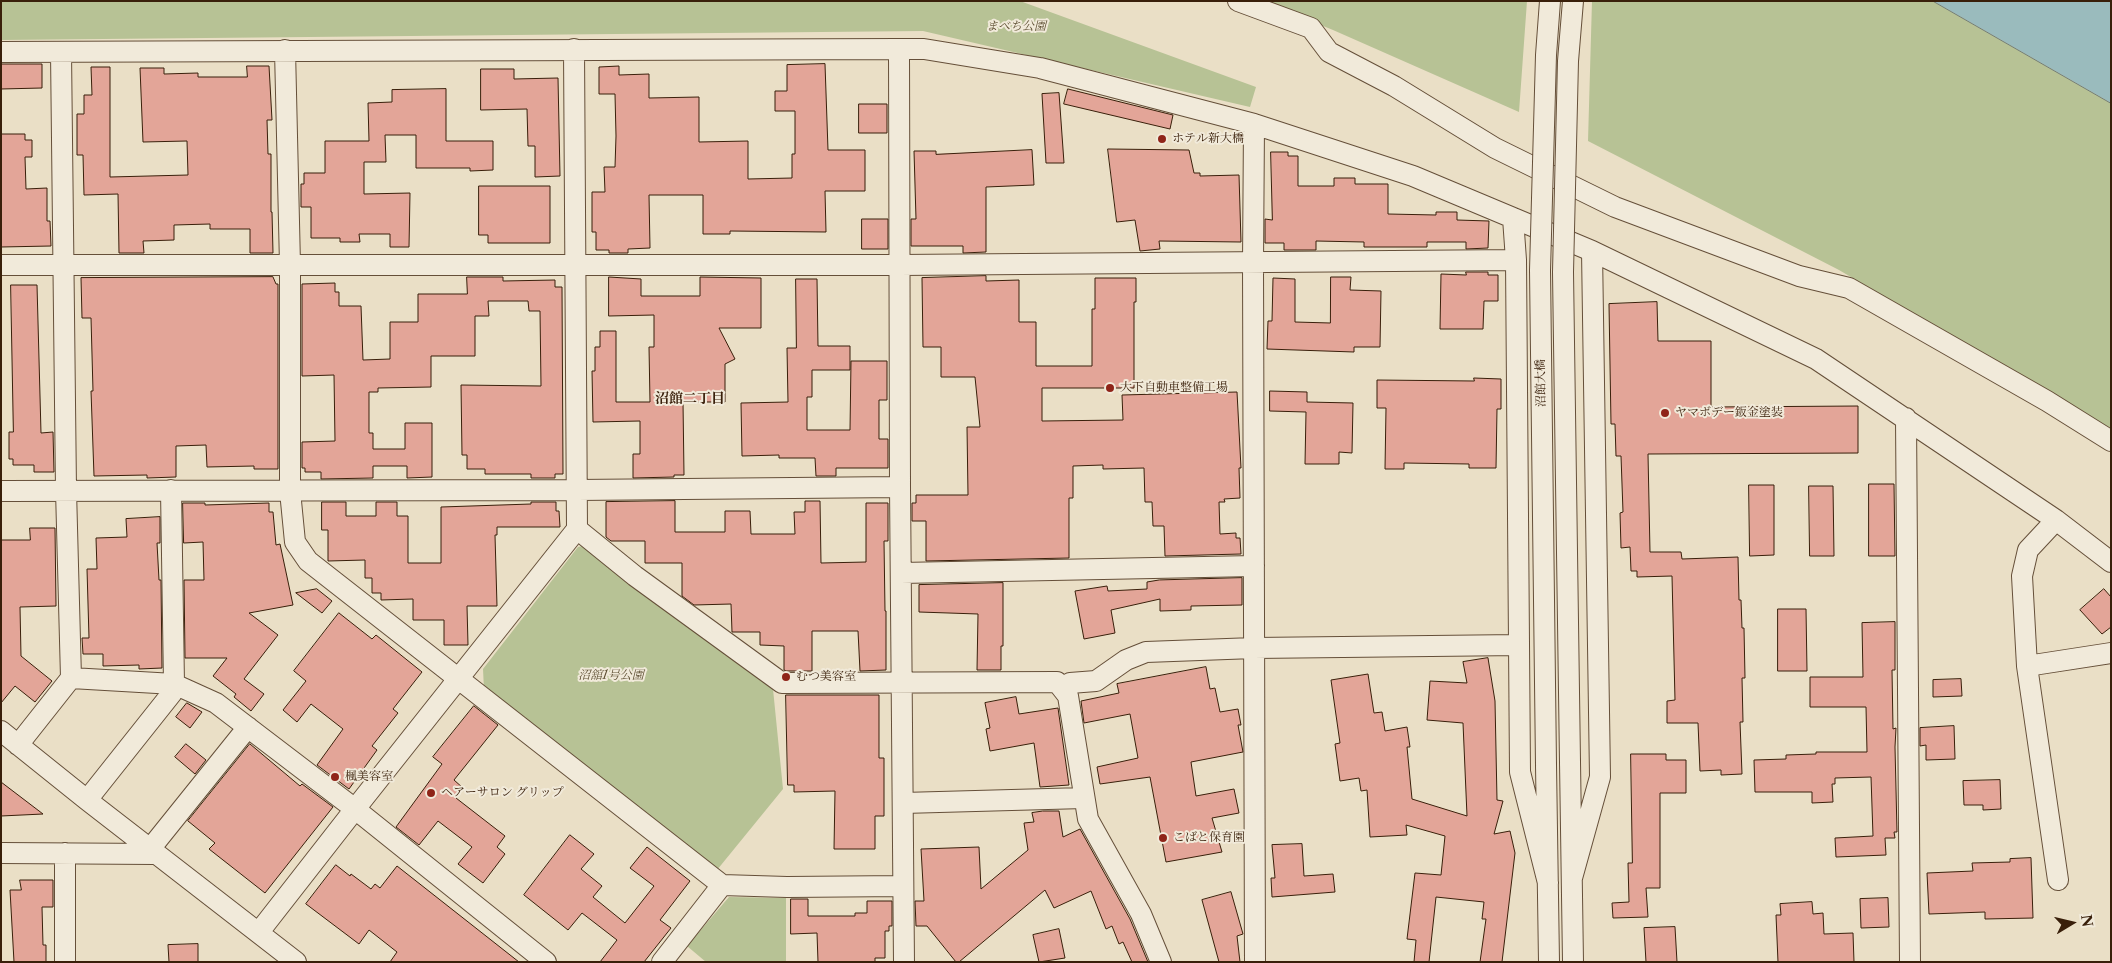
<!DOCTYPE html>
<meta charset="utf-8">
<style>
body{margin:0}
#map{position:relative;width:2112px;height:963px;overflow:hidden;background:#eadfc6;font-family:"Libre Caslon Text",serif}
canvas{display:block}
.frame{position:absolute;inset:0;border:2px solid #391f0a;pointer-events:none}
.north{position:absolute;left:2047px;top:898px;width:50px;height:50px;-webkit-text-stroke:4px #f1eada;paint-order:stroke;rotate:81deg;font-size:14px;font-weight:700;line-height:20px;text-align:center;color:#391f0a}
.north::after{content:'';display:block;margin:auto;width:18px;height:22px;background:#391f0a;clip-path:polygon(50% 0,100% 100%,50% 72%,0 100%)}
</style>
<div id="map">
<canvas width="2112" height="963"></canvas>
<div class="frame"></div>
<div class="north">N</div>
</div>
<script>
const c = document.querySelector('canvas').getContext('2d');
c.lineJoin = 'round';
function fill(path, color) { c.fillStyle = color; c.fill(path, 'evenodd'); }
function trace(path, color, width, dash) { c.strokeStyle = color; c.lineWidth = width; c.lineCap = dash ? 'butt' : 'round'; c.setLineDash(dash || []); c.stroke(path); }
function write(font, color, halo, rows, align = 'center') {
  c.font = font + ' "Libre Caslon Text","Noto Serif JP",serif'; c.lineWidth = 4; c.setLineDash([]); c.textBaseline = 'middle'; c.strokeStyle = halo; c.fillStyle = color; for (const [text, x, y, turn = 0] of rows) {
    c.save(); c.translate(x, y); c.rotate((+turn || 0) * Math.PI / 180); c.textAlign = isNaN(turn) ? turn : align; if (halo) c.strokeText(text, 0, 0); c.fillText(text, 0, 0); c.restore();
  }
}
fill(new Path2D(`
 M1,1h1019l236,86 -6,20 -327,-76 -922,9z
 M1262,1h265l-8,111 -186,-82z
 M1592,1h341l178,102v328l-76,-46 -196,-115 -251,-129z
 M587,545l186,144 10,100 -66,81 -233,-180 -1,-21 95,-122z
 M729,897l57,1v64h-80l-19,-16z`), '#b7c295');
const water = new Path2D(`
 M1933,1h178v102z`);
fill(water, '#9abbbd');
trace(water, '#737d75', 1);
const building = new Path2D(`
 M1,64h41v24l-41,1z
 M825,64l3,86h37v41h-40l1,41 -96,-1v3h-27v-39h-54l1,53 -22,1v4h-19v-3h-13v-18h-4v-40h13l-1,-25h11l1,-31 -1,-42h-16v-27l20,-1v9l30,-1v24l50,-1v45l49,-1v38l44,-1v-24h3v-43h-20v-20h12v-26z
 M247,66h22l3,54h-5l1,34h3v58h1l1,41h-23v-24h-40v-5l-36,1v15l-31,1 1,12h-25l-1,-59 -34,1 -1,-40h-6v-41h7v-19h8l-1,-28h19v110l78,-2 -1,-34 -44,1 -3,-74h24v6l34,-1v4h49z
 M481,69h33v10l44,-1 2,98 -25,1v-31h-7l-1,-37 -46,1z
 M446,89v52h47v29l-23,1v-3h-54v-33h-31l1,27h-22v32l46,-1 -1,54h-19v-13h-31l1,8h-20v-4h-29v-31h-10v-23h3v-11h21v-32h44l-1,-38 24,-1v-12z
 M1068,89l105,26 -3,14 -106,-25z
 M1059,93l5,70h-18l-4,-69z
 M859,104h28v29h-28z
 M1,134h24v6h7v17h-7l1,32 21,-1v33h3l1,25 -50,1z
 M1108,149l81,1 5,23h6v3l39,-1 2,67 -82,-1 1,8 -20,2 -5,-31 -18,2z
 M1032,150l2,35 -48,2v65l-23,1v-7h-52v-27h5l-2,-68h22v3z
 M1271,152h17v4h10v30h36v-8h21v6h33v30l48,1v-3h21v8l32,1 -1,27 -22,1v-7h-39v5h-63v-5l-48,-1v9h-32v-7h-19v-24l7,1z
 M479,186h71v57h-62v-8h-9z
 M862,219h26v30h-26z
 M1466,272h22v3h10v26h-14l-1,28h-43l1,-55 25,1z
 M986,276v5l33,-1v42h17v44h56v-57h3v-31h41v24h-2v86h-92v33l81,-1 -1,-25 115,-3 4,76h-2l1,30 -16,1 1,3h-6l1,32 16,-1v5h4l1,16 -76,2 -1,-30h-11l-1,-24h-7l-1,-34 -41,1v-4l-30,1v32h-4v60l-143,3v-40h-14v-18h4v-8h52l-1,-68h13l-5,-50h-34v-30h-18l-1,-69z
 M273,277l3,7h2v185h-24v-3l-47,1 -1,-22 -30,1v31l-29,1v-3l-53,1 -3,-85h2l-2,-73h-9l-1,-40z
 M467,277h36v4l52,-1v7h7l1,187h-8v4h-24v-4h-46v-5h-18v-14h-5l-1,-70 80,1 -1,-75h-11l-1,-10h-40l1,15h-14v40h-44v31l-53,1v4h-9v41h4v16h32v-26h27v54l-25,1v-12h-34v12l-52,1v-7h-16v-4h-3v-26l33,-1 -1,-66 -32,1v-92l33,-1v9h4v14h22l2,54 27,-1v-37h28v-28h49z
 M609,277l32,2v17h59v-19l61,1v50h-42l16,31 -10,5v38h-42l1,73h-10v2l-41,1v-24h7v-33l-47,1 -1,-51h3v-24h5v-16h16v71h34l-1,-55h5v-32l-45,1z
 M1331,277h20l-1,13 31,1 -1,56h-26v5l-87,-3 1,-28h4l1,-43 22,1v43l35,1z
 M796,279h21l1,67h32v24h-38v27h-5v33h43l1,-69h36v39h-8v39h9v29h-52v8h-20l-1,-18h-36v-3l-37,1 -1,-53 47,-1 -1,-54h9z
 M11,285h26l4,148 12,-1 1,40h-20v-7h-21v-6h-4v-27h4z
 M1657,302l1,39h53v66l147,-1v47l-210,1 2,98h31l1,7 56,-2 1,43h2l1,28h2l1,50h-3l1,44h-3l2,52 -21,1v-5l-21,1 -2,-48h-31v-22l8,-1 -3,-124 -35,1v-6h-6l-1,-24 -9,1 -1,-35 3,-1 -2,-56h-5l-1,-32h-4l-2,-120z
 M1474,378l27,1v30h-4l-1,59h-27v-4l-65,-1v6h-19l1,-61h-9v-28l97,1z
 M1270,391l37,1v10l46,1 -1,50 -13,-1v12h-34l1,-52 -36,-1z
 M1869,484h25l1,72h-26z
 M1749,485h25v70l-24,1z
 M1809,486h24l1,70h-24z
 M675,501v31h50v-21h25l1,23h44l-1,-22h11v-11h15l1,62 45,-1v-59h22v38h-4l1,70h1v59l-26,1 -2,-40h-46v40h-26l-2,-1v-24l-24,-1v-13h-28l-1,-28 -37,1 -12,-9v-33h-37v-22h-34l-5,-4v-35z
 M322,502h24v14h30v-14h21v14h11v47h33v-56l90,-3v-2h25v9h3l1,16h-63v8h-2l2,71h-30l1,39h-24v-25h-31v-21l-32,1v-7h-9v-15h-7v-18l-37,1v-31h-6z
 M183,503h22v2l64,-2v9h4l3,33 4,-1 13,61 -44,8 29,22 -34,44 20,15 -13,17 -17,-14 2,-3 -23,-18 14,-18h-42l-1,-78h20l-1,-38 -19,1z
 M160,517v26h-3l2,37h2l1,88 -23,1v-4l-36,1v-12h-20l-1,-16h7l-2,-69h10l-1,-31 31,-1 -1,-18z
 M30,528h25l1,78 -36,1 1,49 31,25 -17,21 -20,-16 -14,17v-163h29z
 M1242,578v27l-51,1v4l-31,1v-12l-49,11 4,23 -31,6 -9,-48 32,-5 1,5 39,-2v-7l12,-2z
 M1003,583v63h-2v24h-24l1,-56 -59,-2v-27z
 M317,589l15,12 -10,12 -26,-20z
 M2104,589l7,8v30l-9,7 -22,-24z
 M1778,609h28l1,62h-29z
 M339,613l33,26 4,-4 46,37 -29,37 5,4 -26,33 5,4 -28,39 -32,-24 26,-36 -32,-25 -14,18 -14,-12 23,-29 -12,-10z
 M1895,622v48h-3l1,59 3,-1 -1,19 2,85h-3l1,6h-10l1,17 -50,2 -1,-19 38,-2 -2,-59 -36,1v6h-3l1,18 -21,1v-11h-57l-1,-32 32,-1v-4l30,-1v-2h51l-1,-45h-56v-30h53l-1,-54z
 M1488,658l7,43 2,99 6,1 -9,33 16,-3 5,22 -13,109h-22l6,-43h-4l2,-17 -48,-5 -7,65h-15l2,-22 -9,-1 8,-66 26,2 4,-39 -39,-11 1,10 -37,2 -3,-47 -6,1 -2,-13 -19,3 -5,-37 5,-1 -9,-63 37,-6 6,39 8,-1 3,19 22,-4 3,20h-3l5,52 55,17 -4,-93 -36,-3 3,-39 37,2 -4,-21z
 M1206,667l4,22 5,-1 5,24 18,-3 3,16h-3l5,27 -52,10 5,34 38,-7 5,24 -27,5 10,34 -56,10 -16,-85 -50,7 -3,-17 41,-9 -8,-44 -46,9 -3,-22 38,-8 -2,-9z
 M1961,679l1,17 -29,1v-17z
 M786,695h93v63h5v58h-9v33h-41l1,-58 -41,1v-7h-6z
 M1016,697l3,17 39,-6 11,77 -29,2 -6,-44 -44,8 -4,-22 4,-1 -5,-25z
 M187,703l15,9 -12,16 -14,-11z
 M474,706l24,19 -44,55 9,8 -7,10 49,38 -8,11 8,7 -22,29 -25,-19 14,-17 -34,-26 -19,24 -23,-18 46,-63 -9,-7z
 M1954,726l1,33 -29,1v-15l-6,1v-18z
 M186,744l20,16 -11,14 -20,-17z
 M250,744l50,42 2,-2 31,23 -68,86 -56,-44 6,-6 -27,-22z
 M1631,754h35v6h20v33h-26v95h-14l2,29 -35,1 -1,-15 17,-1 -1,-39h4z
 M2000,780l1,29 -18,1v-5h-19l-1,-24z
 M1,782l42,32 -42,2z
 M1043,811h16l4,26 17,-8 50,90 18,43h-16l-9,-20 -4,2 -7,-18 -6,3 -15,-38 -37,17 -9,-18 -86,72h-3l-29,-36h-11l-1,-25h9l-3,-52 58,-2 2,42 47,-39 -4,-27 10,-1 -2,-9z
 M570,835l24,19 -13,15 21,17 -9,11 32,26 29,-37 -24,-18 17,-21 43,34 -30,39 11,8 -27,34h-44l17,-22 -35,-27 -14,17 -44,-35z
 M1302,844l2,32 29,-2 2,18 -63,5 -1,-19h4l-3,-33z
 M2031,858l2,60 -48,1v-7l-56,2 -2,-41 46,-2 -1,-8 38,-1v-3z
 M336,865l14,11 1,-2 20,15 4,-5 5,4 17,-22 122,96h-129l7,-10 -28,-22 -10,14 -53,-40z
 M20,880h33v27h-11l1,38h3v17h-32l-4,-72h11z
 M1231,892l12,42 -6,2 3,26h-21l-17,-62z
 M1888,898l1,29 -28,1 -1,-29z
 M791,899h17v17h47v-3h12v-12h25v25h-3v5h-4v27h-10v4h-57l-1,-29 -26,1z
 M1812,902l1,12 10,-1 1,21 29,-1 1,29h-76l-2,-47h5l-1,-11z
 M1675,927l2,35h-31l-2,-34z
 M1059,929l6,29 -26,4 -6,-27z
 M198,944v18h-29l-1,-17z`);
fill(building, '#e3a598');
trace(building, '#391f0a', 1);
const minor = new Path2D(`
 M1238,1l73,27 18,24 65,34 101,62 120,59 184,69 50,12 198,113 64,40
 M899,49l1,438 4,475
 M285,50l5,215v226l5,51 13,19 414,324
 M1,52l898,-3h25l116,19 214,56 159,52 179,75 224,108 240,161 55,42
 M1254,124l-1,139 2,699
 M1513,218l3,42 4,512 28,111
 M1,265h899l616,-5
 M1906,418l4,544
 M1,491l576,-1 323,-3
 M2056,520l-28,30 -6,26 5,90 84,-13
 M577,529l58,47 147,107 275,-1 11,14 20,123 53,95 20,48
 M901,573l353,-7
 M2027,666l31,214
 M71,678l103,6 42,19 139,106 191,153
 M1062,688l8,-5 26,-2 30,-21 20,-8 108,-4 265,-3
 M1,731l86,69 209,162
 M18,745l53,-67 -5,-188 -5,-438
 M1570,762l3,200
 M1546,765l3,197
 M87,800l85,-107 2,-9 -3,-194
 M903,803l181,-5
 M150,849l98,-122
 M1,853l155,1
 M65,853v109
 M1572,878l28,-101 -8,-526
 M259,932l96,-123 222,-280 -3,-480
 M662,962l60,-77 65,2 116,-1`);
trace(minor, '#654f39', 22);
trace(minor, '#f1eada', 20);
const minorBridge = new Path2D(`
 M1570,762l-7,-490 5,-211 5,-60
 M1546,765l-6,-495 6,-215 4,-54`);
trace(minorBridge, '#654f39', 22, []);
trace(minorBridge, '#f1eada', 20);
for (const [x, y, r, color] of [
 [1162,139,5,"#8f2418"],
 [1110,388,5,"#8f2418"],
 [1665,413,5,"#8f2418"],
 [786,677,5,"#8f2418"],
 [335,777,5,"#8f2418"],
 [431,793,5,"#8f2418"],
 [1163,838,5,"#8f2418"]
]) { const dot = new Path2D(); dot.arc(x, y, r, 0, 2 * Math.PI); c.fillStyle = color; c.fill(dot); trace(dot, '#f1eada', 2); }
write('italic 12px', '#5f5034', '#f1eada', [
 ["まべち公園",1016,27],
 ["沼舘1号公園",611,676]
]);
write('12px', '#391f0a', '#f1eada', [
 ["ホテル新大橋",1172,139],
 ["大下自動車整備工場",1120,388],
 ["ヤマボデー鈑金塗装",1675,413],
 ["むつ美容室",796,677],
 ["楓美容室",345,777],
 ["ヘアーサロン グリップ",441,793],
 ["こばと保育園",1173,838]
], 'left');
write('12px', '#391f0a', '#f1eada', [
 ["沼館大橋",1541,383,-91]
]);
write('bold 14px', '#391f0a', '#f1eada', [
 ["沼館二丁目",690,399]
]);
</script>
